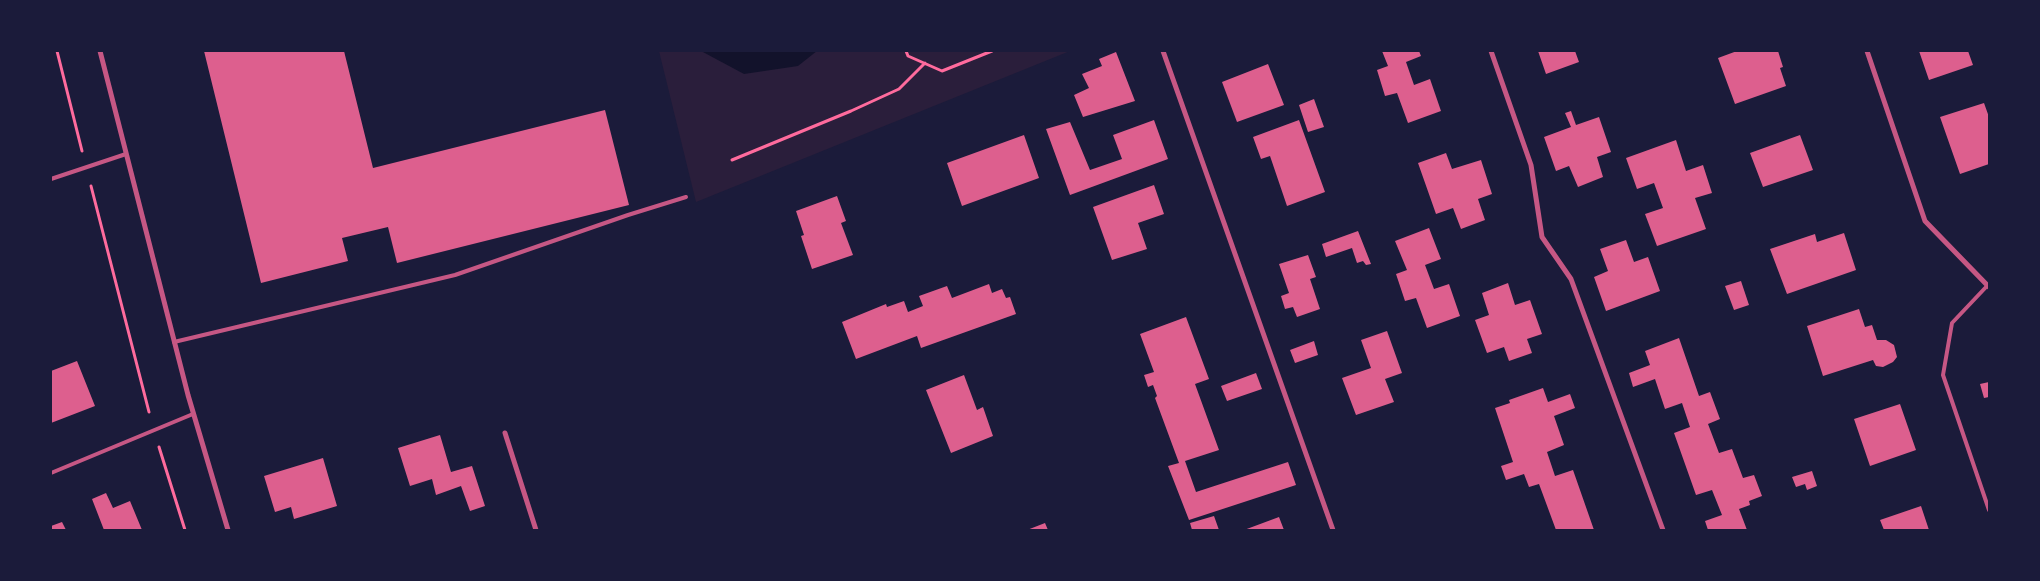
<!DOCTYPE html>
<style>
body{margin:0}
#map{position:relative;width:2040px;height:581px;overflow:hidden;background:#1b1b3a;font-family:Jost,sans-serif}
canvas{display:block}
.frame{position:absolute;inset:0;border:52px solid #1b1b3a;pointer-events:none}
</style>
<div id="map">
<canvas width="2040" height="581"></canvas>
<div class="frame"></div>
</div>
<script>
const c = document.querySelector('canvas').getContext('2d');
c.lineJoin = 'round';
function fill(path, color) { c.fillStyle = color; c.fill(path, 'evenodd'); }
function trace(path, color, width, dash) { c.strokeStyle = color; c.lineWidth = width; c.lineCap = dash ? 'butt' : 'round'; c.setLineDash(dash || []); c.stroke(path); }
fill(new Path2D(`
 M659,51h411l-374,151z`), '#2a1e3b');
fill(new Path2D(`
 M701,51h116l-19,15 -54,8z`), '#12122b');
fill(new Path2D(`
 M204,51h140l29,117 232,-58 24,95 -232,58 -9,-36 -46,11 6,23 -87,22z
 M1382,51h37l2,5 -15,6 8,23 16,-6 11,32 -33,12 -11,-30 -12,3 -8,-26 11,-4z
 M1538,51h37l4,11 -33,12z
 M1737,51h41l5,16 -3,1 6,18 -51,18 -17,-46z
 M1919,51h49l5,14 -44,15z
 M1116,52l19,49 -52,16 -9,-22 15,-7 -7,-14 20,-8 -3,-7z
 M1268,64l16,41 -47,17 -15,-40z
 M1314,99l10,28 -16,5 -9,-27z
 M1984,103l5,14v47l-29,10 -20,-57z
 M1571,111l5,14 23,-8 12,35 -14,5 6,20 -25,10 -9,-21 -13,5 -12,-34 27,-10 -6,-14z
 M1154,120l14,39 -98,36 -24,-66 24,-7 20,48 32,-11 -9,-24z
 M1299,120l26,72 -38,14 -17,-50 -9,3 -8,-22z
 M1024,135l15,43 -77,28 -15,-43z
 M1800,135l13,35 -50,17 -13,-34z
 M1676,140l10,31 17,-6 9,28 -17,5 11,31 -49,17 -12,-32 18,-6 -9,-25 -17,6 -11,-31z
 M1446,153l6,16 29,-9 11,34 -14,5 7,21 -24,9 -8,-21 -17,6 -18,-51z
 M1154,185l10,29 -26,9 9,26 -35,11 -19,-53z
 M837,196l9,25 -5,2 12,32 -41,14 -11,-33 3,-1 -8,-24z
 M1429,228l12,31 -16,6 9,24 15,-5 11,32 -33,12 -11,-30 -11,3 -9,-27 11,-4 -12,-29z
 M1358,231l13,33 -5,1 -3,-4 -6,2 -5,-15 -26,9 -4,-13z
 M1844,233l12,37 -69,24 -17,-45 45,-15 2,8z
 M1626,240l8,22 14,-5 12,34 -54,20 -12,-34 14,-6 -8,-22z
 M1308,255l8,22 -6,2 10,30 -23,8 -4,-10 -8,2 -4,-13 8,-3 -10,-29z
 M1741,281l8,24 -15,5 -9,-24z
 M1508,283l7,22 15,-5 12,34 -15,5 5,14 -23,8 -5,-14 -17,6 -12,-33 14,-5 -7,-22z
 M989,284l3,9 10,-4 4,9 4,-1 6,17 -95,34 -4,-12 -61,23 -14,-37 44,-18 1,3 17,-6 4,11 15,-6 -4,-10 28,-10 5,12z
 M1859,309l6,18 7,-2 5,15h9l8,5 3,12 -4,5 -10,5 -7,-1 -3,-6 -50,16 -16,-50z
 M1186,317l23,62 -14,5 24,66 -34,11 11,31 92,-30 8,23 -107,35 -21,-54 11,-3 -24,-65 2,-2 -4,-11 -5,2 -4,-12 10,-3 -14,-38z
 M1387,331l15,42 -17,6 9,23 -38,13 -14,-37 29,-10 -10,-28z
 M1679,338l20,58 11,-4 10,27 -12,5 11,29 13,-4 11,29 11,-3 8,21 -13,5 1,4 -11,4 8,21h-39l-3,-9 17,-6 -10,-25 -16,5 -22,-62 16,-6 -8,-24 -17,6 -10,-30 -22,8 -4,-14 21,-8 -5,-14z
 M1314,341l4,14 -23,8 -5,-13z
 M77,361l18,45 -44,17v-52z
 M1256,373l6,16 -35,12 -6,-15z
 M964,375l13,35 6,-3 10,29 -42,17 -25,-63z
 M1989,382v15l-5,1 -4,-14z
 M1543,388l5,14 22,-8 5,14 -21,8 10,29 -17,7 8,24 18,-6 21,60h-38l-17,-46 -10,3 -5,-13 -18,6 -5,-14 12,-4 -18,-54 15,-5 -1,-3z
 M1900,404l16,46 -46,16 -16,-47z
 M440,435l11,37 21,-6 13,40 -15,5 -9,-25 -25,9 -4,-16 -22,7 -12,-38z
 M323,458l14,48 -43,13 -3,-12 -16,5 -11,-36z
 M1812,471l5,15 -10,4 -2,-6 -9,3 -4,-10z
 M106,493l7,15 17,-7 12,29h-38l-12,-31z
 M1921,506l8,24h-45l-4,-10z
 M1214,516l5,14h-27l-2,-7z
 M1279,517l5,13h-40z
 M62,522l4,8h-15v-4z
 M1045,523l3,7h-21z`), '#dd5f8e');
trace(new Path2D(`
 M57,51l25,100
 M906,51l2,5 34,15 50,-20
 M732,160l119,-49 48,-22 26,-26
 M91,186l58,226
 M159,447l26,83`), '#ff6b9d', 3);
trace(new Path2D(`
 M51,179l75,-25
 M1987,286l-35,37 -9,52 46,135
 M174,342l281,-67 173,-60 58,-18
 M51,473l142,-59`), '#c65784', 4);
trace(new Path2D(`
 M100,51l88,344 40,135
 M1163,51l170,479
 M1491,51l40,114 11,72 29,42 92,251
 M1867,51l58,170 64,66
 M505,433l31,97`), '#c65784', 5);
</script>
